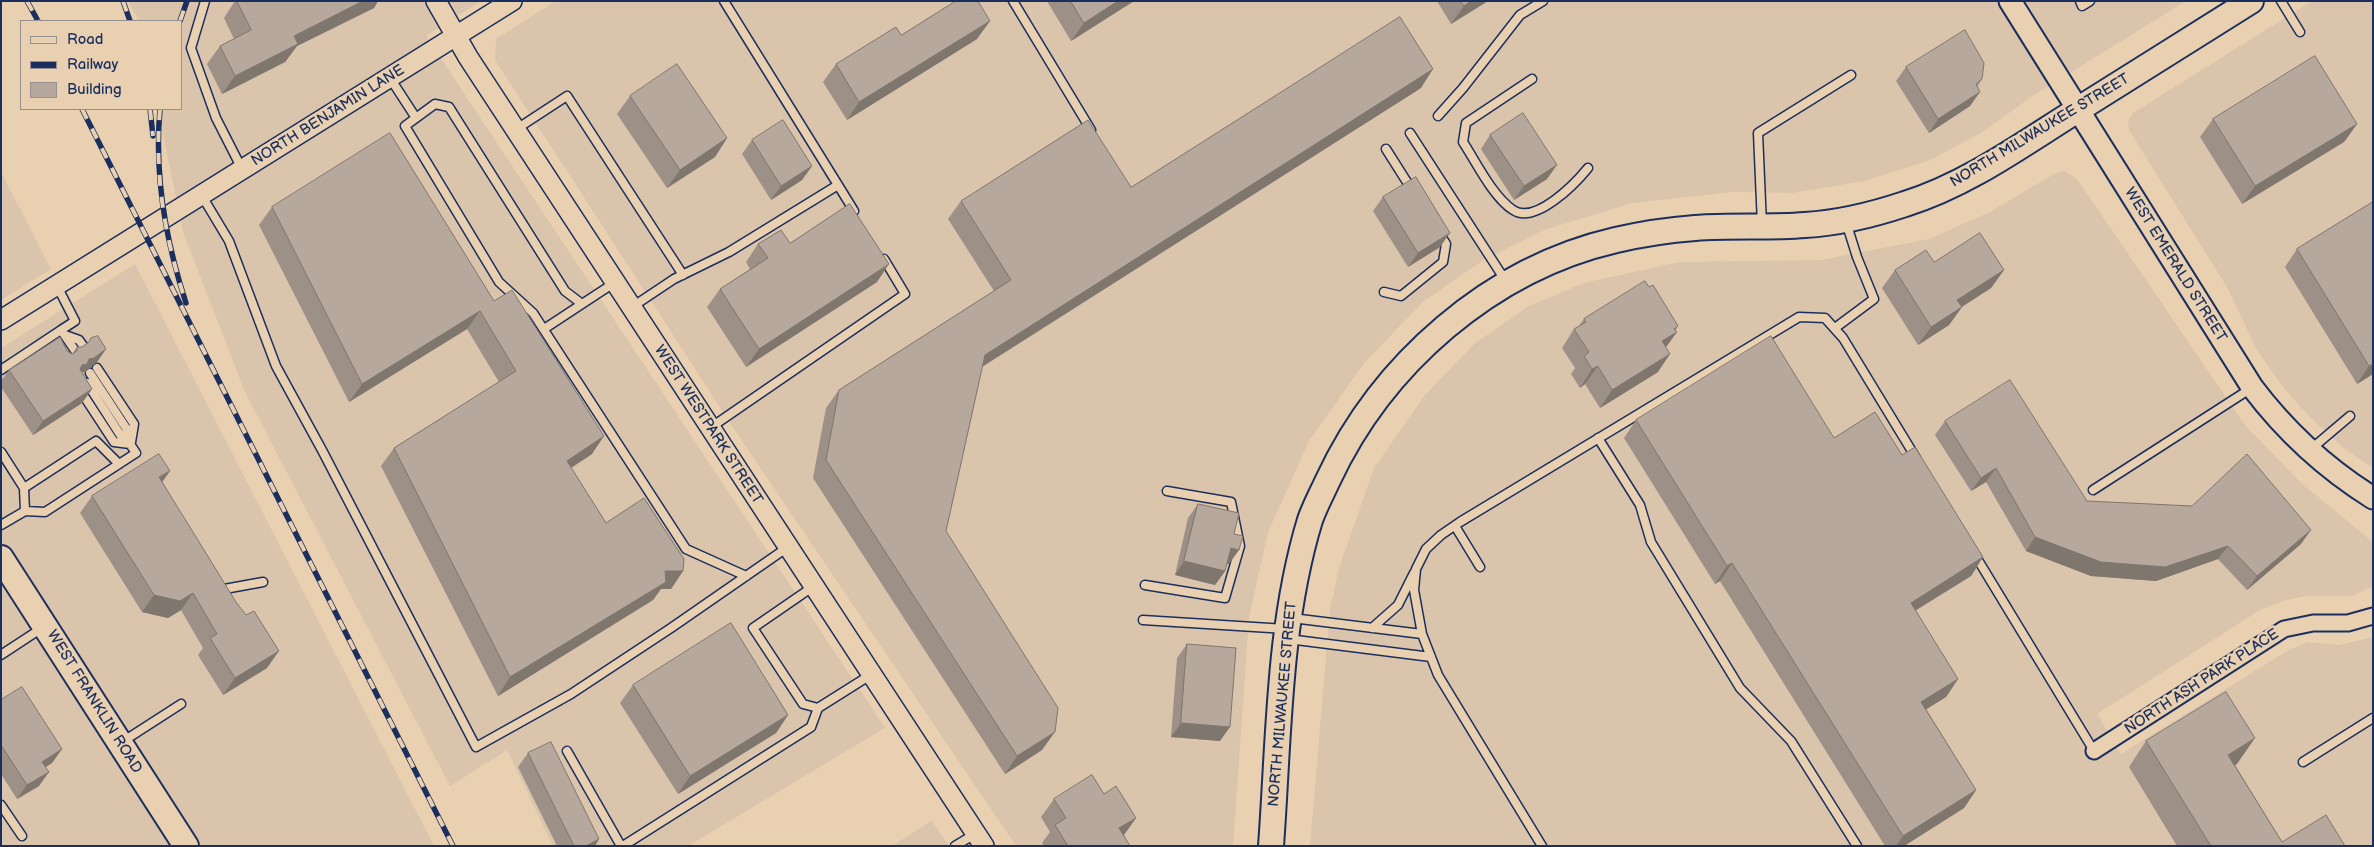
<!DOCTYPE html>
<style>
body{margin:0}
#map{position:relative;width:2374px;height:847px;overflow:hidden;background:#e9d0b1;font-family:"Balsamiq Sans",sans-serif}
canvas{display:block}
.frame{position:absolute;inset:0;border:2px solid #1b2f5e;pointer-events:none}
.legend{position:absolute;left:20px;top:20px;width:162px;height:90px;box-sizing:border-box;background:#e9d0b1;border:1px solid #979090;margin:0;padding:6px 9px;list-style:none;font-size:15px;color:#1b2f5e}
.legend li{display:flex;align-items:center;gap:10px;height:25px}
.legend b{width:25px;border:1px solid #979090}
</style>
<div id="map">
<canvas width="2374" height="847"></canvas>
<div class="frame"></div>
<ul class="legend">
<li><b style="height:6px;background:#e9d0b1"></b>Road</li>
<li><b style="height:6px;background:#1b2f5e"></b>Railway</li>
<li><b style="height:14px;background:#b6a89c"></b>Building</li>
</ul>
</div>
<script>
const c = document.querySelector('canvas').getContext('2d');
c.lineJoin = 'round';
function fill(path, color) { c.fillStyle = color; c.fill(path, 'evenodd'); }
function trace(path, color, width, dash) { c.strokeStyle = color; c.lineWidth = width; c.lineCap = dash ? 'butt' : 'round'; c.setLineDash(dash || []); c.stroke(path); }
function write(font, color, halo, rows, align = 'center') {
  c.font = font + ' "Balsamiq Sans",sans-serif'; c.lineWidth = 5; c.setLineDash([]); c.textBaseline = 'middle'; c.strokeStyle = halo; c.fillStyle = color; for (const [text, x, y, turn = 0] of rows) {
    c.save(); c.translate(x, y); c.rotate((+turn || 0) * Math.PI / 180); c.textAlign = isNaN(turn) ? turn : align; if (halo) c.strokeText(text, 0, 0); c.fillText(text, 0, 0); c.restore();
  }
}
fill(new Path2D(`
 M128,1h353l-55,35 459,692 -197,118h-135l-46,-96 -57,36 -205,-394 -62,-160 -25,-123h23v-88h-42z
 M556,1h1630l-152,94 -53,38 -53,28 -64,20 -72,12 -59,-1 -101,11 -88,27 -59,29 -61,42 -60,62 -55,78 -41,91 -19,85 -16,229h-217l-282,-417 -239,-369 1,-21z
 M2312,1h61v467l-27,-18 -36,-33 -25,-27 -28,-40 -30,-63 -98,-157 -1,-9 5,-8z
 M2064,171l13,8 168,246 56,58 72,59v44l-21,10h-46l-23,5 -23,9 -163,104 24,40 166,-103 21,-9 31,3 34,-8v209h-1063l20,-237 9,-41 35,-100 51,-73 49,-51 55,-38 55,-23 95,-21 142,-2 108,-21 61,-27 64,-38z
 M1,172l50,97 -50,31z
 M135,264l299,582h-433v-498z
 M932,821l17,25h-57l39,-25z`), '#dac4ab');
const service = new Path2D(`
 M205,1l-14,47 25,70 26,51
 M724,1l114,184
 M1013,1l78,129
 M2080,1l2,5 8,-5
 M2281,1l19,31
 M390,78l26,40
 M1532,79l-66,44 -3,19c13,20 30,55 50,68 22,15 62,-26 75,-42
 M1438,116l25,-28 57,-73 23,-14
 M515,130l52,-34 116,179
 M1410,133l97,150
 M1386,149l26,41
 M202,196l27,45 47,125 47,86 153,295 95,-53 100,-66 117,-81
 M1762,225l-4,-92 93,-58
 M614,283l-32,21 -17,-13 -116,-184 -14,-3 -30,22 94,156 34,31 153,236 60,27
 M57,286l18,35 -14,9
 M1384,292l17,4 42,-34 3,-18 -7,-11
 M632,307l42,-28 55,-27 109,-67 16,26
 M1835,328l39,-29 -17,-42 -11,-35
 M544,329l38,-25
 M65,335l14,5 5,7
 M97,368l37,56 -3,18
 M1,370l60,-40 15,22
 M87,383l34,53 9,8
 M80,390l34,52 16,2
 M710,428l195,-134 -21,-35
 M1598,438l42,67 11,37 89,146 51,53 66,105
 M2310,450l40,-34
 M1,452l23,36 1,23
 M24,488l72,-47 23,23
 M2093,490l157,-101
 M1,525l24,-14 20,1 91,-59 -6,-9 -4,-16 -36,-55
 M1455,526l25,41
 M1975,555l119,196
 M1145,585l80,13 15,-52 -9,-44 -64,-11
 M814,586l-61,42 50,76 15,4 54,-34
 M219,590l44,-8
 M1292,618l130,16
 M1143,620l143,9
 M1372,628l26,-23 16,-32
 M1288,639l143,18
 M1,655l41,-27
 M122,742l59,-38
 M567,751l54,95
 M2303,762l70,-44
 M1,805l21,31
 M623,846l188,-119 7,-19
 M955,846l20,-12
 M1542,846l-104,-171 -16,-41 -8,-44 2,-21 10,-20 15,-14 19,-13 339,-205 26,1 18,20 73,120`);
const minor = new Path2D(`
 M2094,751l190,-122 29,-6h35l25,-7`);
const tertiary = new Path2D(`
 M436,1l32,56 516,789
 M1,320l511,-319`);
const secondary = new Path2D(`
 M2010,1l242,386c34,45 73,81 121,111`);
const primary = new Path2D(`
 M1,558l185,288
 M1271,846c8,-108 7,-221 39,-326 5,-14 12,-27 18,-40 54,-116 162,-211 288,-240 26,-6 52,-10 79,-12 37,-3 73,0 110,-3 34,-2 67,-10 100,-21 59,-18 114,-57 166,-90 60,-38 120,-75 180,-113`);
trace(service, '#1b2f5e', 11);
trace(minor, '#1b2f5e', 19);
trace(tertiary, '#1b2f5e', 22);
trace(secondary, '#1b2f5e', 25);
trace(primary, '#1b2f5e', 28);
trace(service, '#e9d0b1', 8);
trace(minor, '#e9d0b1', 15);
trace(tertiary, '#e9d0b1', 19);
trace(secondary, '#e9d0b1', 21);
trace(primary, '#e9d0b1', 24);
const rail = new Path2D(`
 M27,1l11,20
 M123,1l7,20
 M180,21l7,-20
 M82,109l371,737
 M150,109l3,27
 M160,109c-6,67 5,130 26,194`);
trace(rail, '#1b2f5e', 5.5);
trace(rail, '#e9d0b1', 4, [11]);
fill(new Path2D(`
 M235,1h143l-4,7 -77,38 -12,16 -63,32 -15,-30 13,-18 14,-7 -10,-21z
 M1047,1h87l-63,40z
 M1437,1h51l-37,23z
 M901,35l76,4 -130,81 -24,-38 13,-18z
 M1906,67l76,12 -5,8 -7,19 -41,27 -33,-52z
 M1421,88l-439,279 -36,164 96,219 -37,24 -192,-296 13,-70 13,-18 155,-99 -46,-72 13,-18 170,-14z
 M630,96l97,42 -12,19 -48,31 -50,-74z
 M2213,119l144,5 -13,18 -102,62 -42,-67z
 M1490,135l57,44 -33,21 -33,-51z
 M752,140l60,26 -10,14 -31,20 -29,-46z
 M1383,197l57,50 -32,20 -35,-56z
 M2373,202v172l-16,10 -72,-117 12,-18z
 M272,207l222,94 98,153 -21,14 35,55 77,48 -12,18h-10l-8,11 -155,96 -117,-230 13,-18 105,-66 -32,-53 -118,73 -90,-177z
 M790,243l87,39 -131,85 -39,-60 13,-18 30,-20 -4,-7 12,-18z
 M1934,262l70,8 -13,18 -29,19 -13,18 -31,20 -36,-57 13,-18z
 M1649,287l26,43 -9,17 -8,25 -58,36 -15,-24 -5,4 -9,-14 4,-6 -13,-20 12,-19 4,-2 6,-8z
 M91,338l15,11 -9,13 -12,10h-3l10,17 -10,14 -49,32 -32,-48v-6l8,-11 63,-16 5,-7h5l6,-3z
 M1636,420l198,18 68,17 81,102 -12,19 -56,35 43,68 -12,18 -20,12 50,81 -12,18 -60,38h-19l-165,-265 -5,3 -91,-146z
 M1945,421l142,80 214,43 -54,46 -29,-31 -62,22 -65,-5 -65,-25 -40,-69 -15,9 -36,-56z
 M162,482l105,186 -44,27 -25,-40 5,-7 -22,-38 -13,8 -26,-6 -62,-99 12,-17z
 M1198,504l36,30 -5,30 -2,-1 -2,8 -10,14 -40,-10 13,-57z
 M1187,644l33,97 -49,-4 6,-79z
 M633,685l155,30 -12,18 -98,61 -58,-91z
 M1,700l61,49 -10,14 -6,4 -7,19 -22,13 -16,-25z
 M2146,741l91,23 -2,1 47,77 63,4h-168l-48,-79z
 M528,753l71,86 -4,7h-38l-39,-79z
 M1104,794l32,24 -12,17 6,11h-86l-2,-3 8,-11 -9,-15 13,-18z`), '#9d9086');
fill(new Path2D(`
 M363,1h15l-4,7 -77,38 -12,16 -63,32 13,-18 59,-40z
 M1118,1h16l-63,40 13,-18z
 M1471,1h17l-37,23 13,-18z
 M990,21l-13,18 -130,81 12,-18z
 M1433,69l-12,19 -449,285 13,-18z
 M1980,92l-10,14 -41,27 9,-14z
 M2357,124l-13,18 -102,62 13,-18z
 M727,138l-12,19 -48,31 13,-18z
 M1557,165l-10,14 -33,21 10,-14z
 M812,166l-10,14 -31,20 10,-14z
 M1450,233l-10,14 -32,20 10,-14z
 M889,264l-12,18 -131,85 13,-18z
 M2004,270l-13,18 -47,30 13,-18z
 M1962,307l-13,18 -31,20 13,-18z
 M480,311l-13,18 -118,73 13,-18z
 M1678,326l-6,9 5,-3 -13,18 -2,-9 12,-12z
 M106,349l-9,13 -12,10h-4l-8,7 9,-14 7,-6z
 M1670,354l-12,18 -58,36 12,-18z
 M2373,364v10l-16,10 12,-18z
 M1598,366l-13,18 -5,4 12,-19z
 M92,389l-10,14 -49,32 10,-14z
 M604,436l-12,18 -38,25 13,-18z
 M1996,468l-10,14 -15,9 10,-13z
 M170,471l-12,17 1,-11z
 M2311,530l-10,14 -54,46 10,-14z
 M2035,537l193,9 -10,13 -62,22 -65,-5 -65,-25z
 M1231,548l8,2 -10,14 -8,-2z
 M1983,557l-12,19 -73,45 13,-18z
 M1184,561l41,10 -10,14 -40,-10z
 M1732,563l-12,18 -5,3 12,-18z
 M665,571h18l-12,18h-10l-8,11 -155,96 12,-19z
 M193,593l-12,17 -13,8 -26,-6 12,-17z
 M279,651l-12,17 -44,27 12,-17z
 M1958,679l-12,18 -37,23 12,-18z
 M788,715l-12,18 -98,61 12,-18z
 M1181,723l49,4 -10,14 -49,-4z
 M1055,732l-13,18 -37,24 12,-18z
 M2255,738l-18,26 -26,16 17,-25z
 M62,749l-10,14 -20,12 10,-13z
 M49,772l-10,14 -22,13 10,-14z
 M1976,790l-12,18 -60,38h-8l7,-10z
 M1136,818l-13,18 -4,-8z
 M599,839l-4,7h-9z`), '#7f766d');
const building = new Path2D(`
 M237,1h126l-69,35 4,8 -63,32 -15,-30 31,-16z
 M956,1h22l12,20 -131,81 -23,-38 60,-37 5,8z
 M1071,1h47l-34,22z
 M1461,1h10l-7,5z
 M1400,17l33,52 -448,286 -39,176 112,177 -3,24 -38,24 -191,-296 13,-70 172,-110 -50,-79 127,-81 43,67z
 M1965,30l19,33 -2,16 -6,5 4,8 -42,27 -32,-52z
 M2315,56l42,68 -102,62 -42,-67z
 M677,64l50,74 -47,32 -50,-74z
 M1523,113l34,52 -33,21 -34,-51z
 M783,120l29,46 -31,20 -29,-46z
 M390,133l104,168 18,-11 92,146 -37,25 39,62 38,-25 40,61 -1,12h-18l1,11 -156,95 -116,-229 122,-77 -36,-60 -118,73 -90,-177z
 M1416,177l34,56 -32,20 -35,-56z
 M2373,202v162l-4,2 -72,-117z
 M850,204l39,60 -130,85 -39,-60 48,-31 -10,-14 23,-14 9,13z
 M1980,233l24,37 -47,30 5,7 -31,20 -36,-57 31,-20 8,12z
 M1645,281l4,6 4,-2 25,41 -4,3 3,3 -15,9 8,13 -58,36 -14,-24 -6,3 -8,-13 5,-4 -15,-23 12,-7 -2,-3z
 M98,336l8,13 -12,9 -5,1 -2,5 -5,1 -2,4 12,20 -49,32 -34,-51 51,-33 7,14 5,3 5,-3v-4h5l7,-5 2,-4z
 M1771,336l63,102 41,-26 27,43 13,-8 68,110 -72,46 47,76 -37,23 55,88 -73,46 -171,-273 -5,3 -91,-146z
 M2010,380l77,121 105,5 55,-52 64,76 -54,46 -29,-30 -63,21 -64,-5 -66,-25 -39,-69 -15,10 -36,-57z
 M159,454l11,17 -11,6 77,125 10,13 8,-4 25,40 -44,27 -25,-40 7,-4 -24,-41 -13,8 -26,-6 -62,-99z
 M1198,504l41,9 -5,21 9,2 -4,14 -8,-2 -6,23 -41,-10z
 M731,623l57,92 -98,61 -57,-91z
 M1187,644l49,4 -6,79 -49,-4z
 M22,687l40,62 -20,13 7,10 -22,13 -26,-40v-45z
 M2226,692l29,46 -27,17 54,87 44,-27 19,31h-134l-65,-105z
 M551,742l48,97 -13,7h-12l-46,-93z
 M1092,775l12,19 12,-8 20,32 -17,10 11,18h-62l-13,-21 11,-7 -12,-19z`);
fill(building, '#b6a89c');
trace(building, '#7f766d', 1);
write('15px', '#1b2f5e', '#e9d0b1', [
 ["NORTH BENJAMIN LANE",328,116,-32],
 ["NORTH MILWAUKEE STREET",2040,131,-31],
 ["WEST EMERALD STREET",2175,265,58],
 ["WEST WESTPARK STREET",708,425,57],
 ["NORTH ASH PARK PLACE",2202,682,-33],
 ["WEST FRANKLIN ROAD",94,702,58],
 ["NORTH MILWAUKEE STREET",1283,704,-85]
]);
</script>
